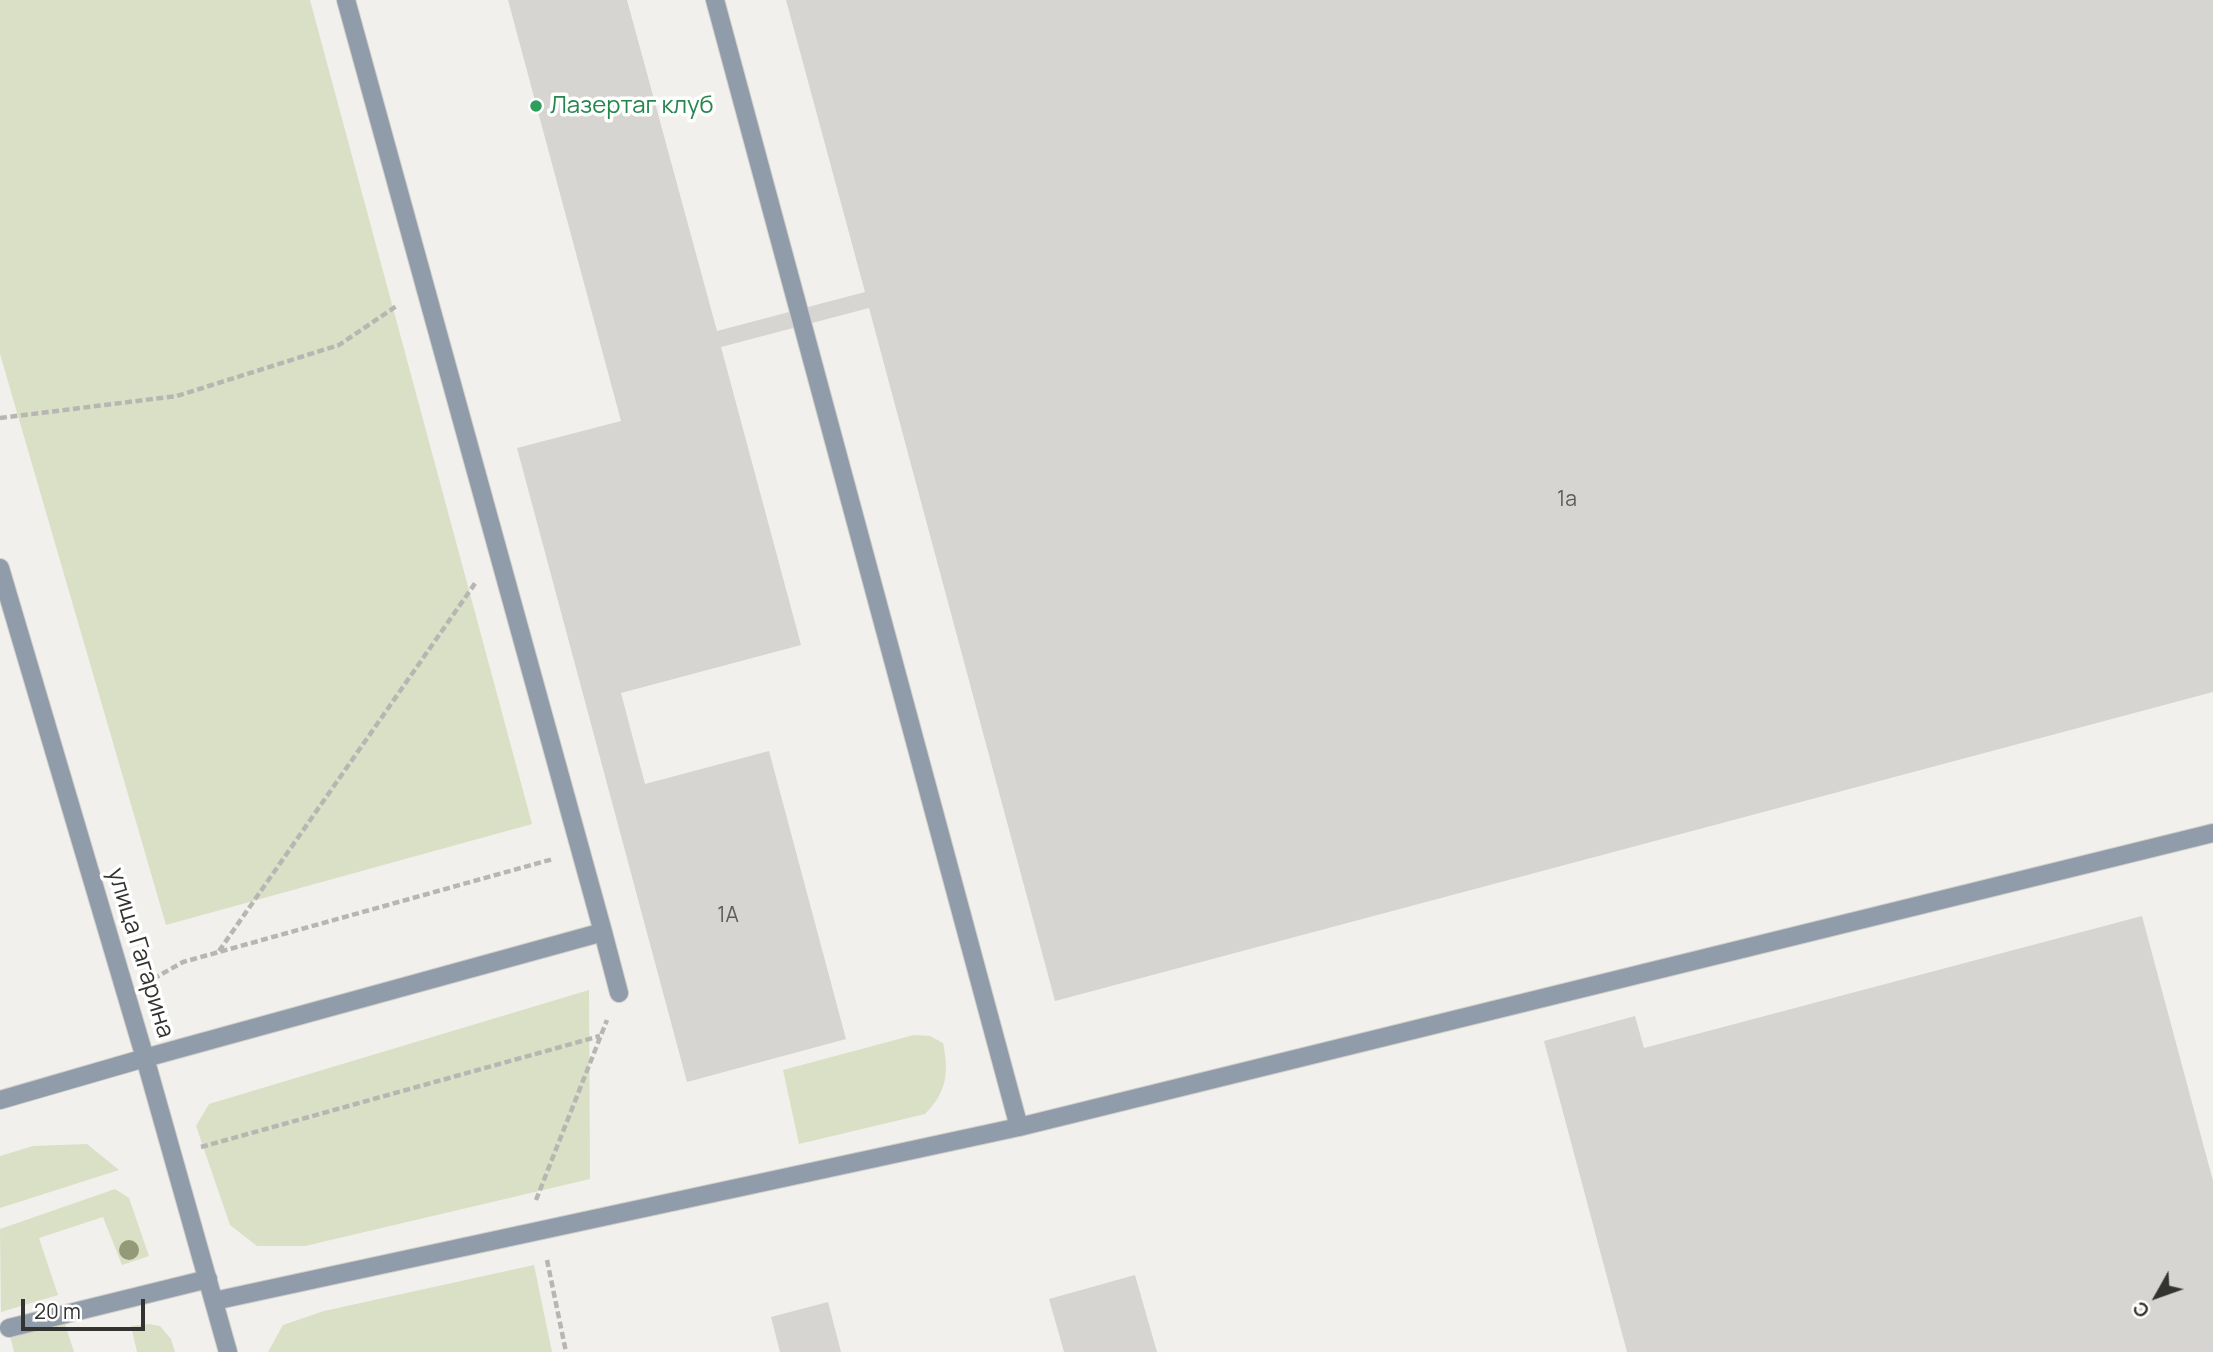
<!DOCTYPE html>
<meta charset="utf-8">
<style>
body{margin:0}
#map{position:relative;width:2213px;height:1352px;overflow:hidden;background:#f1f0ec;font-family:Manrope,sans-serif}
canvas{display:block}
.north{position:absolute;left:2122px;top:1261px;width:70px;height:70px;-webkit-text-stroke:5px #fff;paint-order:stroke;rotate:230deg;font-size:19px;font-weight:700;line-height:28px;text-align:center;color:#333331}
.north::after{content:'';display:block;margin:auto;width:24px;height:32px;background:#333331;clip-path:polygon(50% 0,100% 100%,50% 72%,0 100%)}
.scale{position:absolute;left:21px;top:1299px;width:124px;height:32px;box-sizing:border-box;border:4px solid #333331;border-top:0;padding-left:9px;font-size:21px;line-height:24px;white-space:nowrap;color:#333331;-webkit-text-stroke:5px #fff;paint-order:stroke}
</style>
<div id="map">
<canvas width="2213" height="1352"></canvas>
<div class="north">С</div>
<div class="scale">20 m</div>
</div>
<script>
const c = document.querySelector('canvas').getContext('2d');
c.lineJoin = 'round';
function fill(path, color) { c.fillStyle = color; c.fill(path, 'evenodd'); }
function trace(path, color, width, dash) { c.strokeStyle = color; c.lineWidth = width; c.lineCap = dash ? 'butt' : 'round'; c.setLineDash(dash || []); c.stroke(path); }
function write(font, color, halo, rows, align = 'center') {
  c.font = font + ' Manrope,sans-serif'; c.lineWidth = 7; c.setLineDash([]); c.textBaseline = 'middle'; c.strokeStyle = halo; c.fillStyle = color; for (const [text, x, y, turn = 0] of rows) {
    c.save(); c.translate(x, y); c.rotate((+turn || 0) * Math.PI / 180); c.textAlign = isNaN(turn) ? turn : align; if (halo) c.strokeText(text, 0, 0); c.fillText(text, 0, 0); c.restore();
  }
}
fill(new Path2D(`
 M0,0h310l222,824 -366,101 -166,-571z
 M589,990l1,189 -285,67h-48l-27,-21 -34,-99 13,-22z
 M914,1035l16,1 13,7c6,29 4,49 -18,71l-126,30 -16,-74z
 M87,1144l32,26 -119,38v-52l33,-10z
 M115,1189l14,9 20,58 -27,9 -19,-48 -64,21 19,57 -57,17 -1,-83z
 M534,1265l18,87h-284l15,-27 41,-14z
 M64,1321l10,31h-60l-4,-16z
 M149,1324l11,2 11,13 4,13h-38l-6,-26z`), '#d9e0c5');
fill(new Path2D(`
 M508,0h119l90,331 148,-39 -79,-292h1427v692l-1158,309 -186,-693 -148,39 80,298 -180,48 24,91 124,-33 77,288 -159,43 -170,-634 104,-27z
 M2142,916l71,265v171h-586l-83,-311 91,-25 9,32z
 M1135,1275l22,77h-93l-15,-53z
 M828,1302l13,50h-61l-9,-35z`), '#d6d5d1');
const service = new Path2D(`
 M715,0l304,1127
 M603,932l16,61
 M145,1058l458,-126 -257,-932
 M214,1301l805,-174 1194,-294
 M9,1328l199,-49`);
const minor = new Path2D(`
 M145,1058l83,294`);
const tertiary = new Path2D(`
 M0,568l145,490 -145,42`);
trace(service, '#cfceca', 20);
trace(minor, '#cfceca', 20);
trace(tertiary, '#cfceca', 20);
trace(new Path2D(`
 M0,418l177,-22 162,-51 59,-40
 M219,951l257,-369
 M153,979l30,-17 370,-103
 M201,1147l399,-111
 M536,1200l71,-180
 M547,1260l19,92`), '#b7b6b2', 4.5, [7, 3.5]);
trace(service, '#909ca9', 18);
trace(minor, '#909ca9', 18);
trace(tertiary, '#909ca9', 18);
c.fillStyle = '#949977';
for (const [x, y] of [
 [129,1250]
]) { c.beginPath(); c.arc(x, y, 10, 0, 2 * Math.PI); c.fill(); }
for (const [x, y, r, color] of [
 [536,106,7,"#2e9e5b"]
]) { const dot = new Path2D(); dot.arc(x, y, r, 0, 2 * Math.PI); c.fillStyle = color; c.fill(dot); trace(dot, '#fff', 2.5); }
write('21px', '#5c5c59', null, [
 ["1а",1567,500],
 ["1А",728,916]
]);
write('24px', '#27864d', '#fff', [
 ["Лазертаг клуб",550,106]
], 'left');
write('24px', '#333331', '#fff', [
 ["улица Гагарина",140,953,73]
]);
</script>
